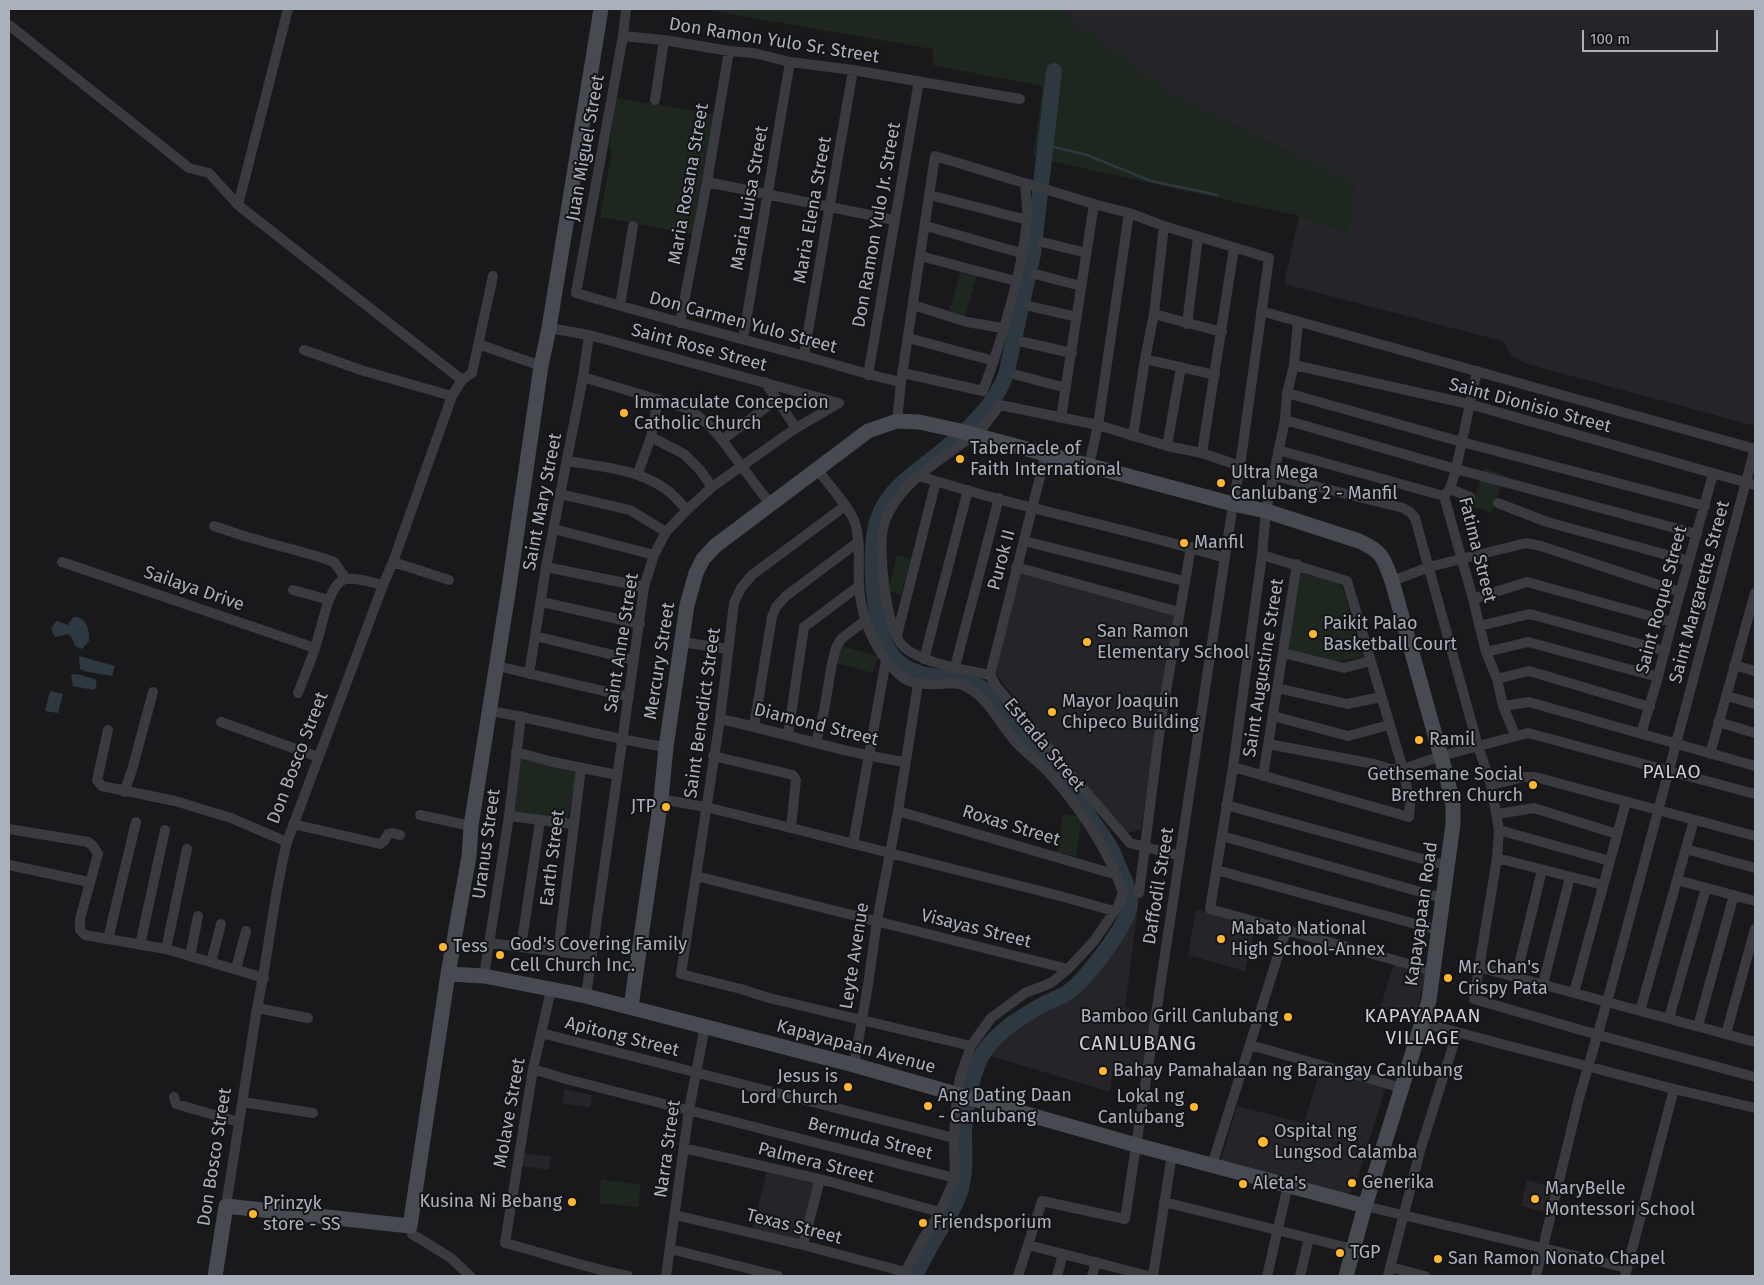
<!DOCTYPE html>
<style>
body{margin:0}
#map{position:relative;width:1764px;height:1285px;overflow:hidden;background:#19191b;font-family:"Fira Sans",sans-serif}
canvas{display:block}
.frame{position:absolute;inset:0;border:10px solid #aab0bc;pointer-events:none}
.scale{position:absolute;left:1582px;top:30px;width:136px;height:22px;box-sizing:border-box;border:2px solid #aab0bc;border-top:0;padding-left:6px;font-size:15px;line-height:18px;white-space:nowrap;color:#aab0bc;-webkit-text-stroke:4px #141417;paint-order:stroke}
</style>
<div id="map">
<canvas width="1764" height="1285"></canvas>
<div class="frame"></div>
<div class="scale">100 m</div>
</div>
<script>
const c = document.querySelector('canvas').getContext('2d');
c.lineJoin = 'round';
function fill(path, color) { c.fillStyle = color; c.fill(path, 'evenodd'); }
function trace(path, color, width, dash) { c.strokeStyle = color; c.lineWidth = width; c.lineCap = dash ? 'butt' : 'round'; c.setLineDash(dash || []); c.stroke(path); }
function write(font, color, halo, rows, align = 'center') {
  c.font = font + ' "Fira Sans",sans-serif'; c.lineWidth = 4; c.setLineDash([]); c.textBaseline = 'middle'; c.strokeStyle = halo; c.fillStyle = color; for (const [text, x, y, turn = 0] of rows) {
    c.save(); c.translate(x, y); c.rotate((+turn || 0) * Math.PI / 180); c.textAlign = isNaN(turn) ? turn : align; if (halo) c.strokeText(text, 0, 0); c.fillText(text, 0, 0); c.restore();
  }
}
fill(new Path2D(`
 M703,9h1052v417l-228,-62 -14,-7 -11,-16 -218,-57 15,-68 -266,-59 10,-71 -110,-21v-16z
 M1021,572l154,40 -34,217 -16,5 -47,-60 -25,-27 -58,-74z
 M1196,909l60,15 -11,47 -57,-16z
 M1131,912l6,1 -12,95 26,4 -8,62 -30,-4 -3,22 -116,-35 -5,-7 18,-17 32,-23 31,-14 11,-10 27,-33 12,-18z
 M1394,964l32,9 -11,45 -35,-10z
 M1320,1070l65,19 -30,98 -5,5 -3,2 -127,-31 17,-57 67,17z
 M564,1089l28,6 -2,13 -27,-5z
 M524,1153l27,4 -2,13 -26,-4z
 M767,1171l48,12 -15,59 -48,-12z
 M1527,1180l25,7 -7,25 -24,-6z`), '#252529');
fill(new Path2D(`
 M703,9h356l117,87 180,87 -8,50 -49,-17 -266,-59 10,-71 -110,-21v-16z
 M616,98l99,16 -23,120 -92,-17 12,-65 -3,-4z
 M961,271l16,5 -12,40 -16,-5z
 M1485,468l20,7 -13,38 -21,-7z
 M897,555l14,4 -10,36 -13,-4z
 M1301,573l35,9 7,7 20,68 -28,4 -49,-12z
 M841,646l37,10 -5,17 -37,-10z
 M519,756l37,12 21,5 -10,49 -56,-9z
 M1063,814l19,3 -6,39 -19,-3z
 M1126,909l5,3 -11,23 -12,18 -33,39 -36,18 -32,23 -18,17 -7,12 -8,30 -6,-1c8,-36 14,-50 45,-72 7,-5 14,-12 22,-16 9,-4 19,-6 28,-13 26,-21 47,-51 63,-81z
 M601,1179l40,6 -3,22 -39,-4z`), '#1e271f');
fill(new Path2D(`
 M73,617c13,-1 17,13 16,24l-7,8 -7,-3 -3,-8 -4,-4 -13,3c-5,-6 -4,-11 2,-16l11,4z
 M79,656l36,10 -3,10 -24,-4 -8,-3z
 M73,674c8,0 15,4 22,5 3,3 1,8 -1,11l-21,-4 -2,-10z
 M50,691l13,3 -5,19 -13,-2z`), '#2d3841');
trace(new Path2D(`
 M1045,145l42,10 64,26 67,14`), '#2d3841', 2.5);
trace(new Path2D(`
 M915,1276c6,-12 12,-24 19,-36 10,-18 24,-35 28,-56 4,-17 2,-35 2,-52 1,-24 8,-64 22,-83 14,-20 39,-35 60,-46 7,-3 14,-6 21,-10 17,-11 61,-68 63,-88 1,-12 -5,-23 -9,-33 -3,-7 -6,-14 -9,-21 -5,-11 -13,-20 -19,-29 -14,-21 -29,-42 -46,-60 -8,-9 -17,-16 -24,-25 -12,-15 -21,-33 -36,-45 -26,-20 -46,-10 -71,-20 -10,-3 -22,-12 -27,-21 -16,-27 -19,-89 -14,-120 6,-42 44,-59 73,-85 23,-19 47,-42 58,-71l27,-121 21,-183`), '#2d3841', 16);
trace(new Path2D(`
 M626,9l-3,27 -47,257c75,22 150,42 225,62 34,9 66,20 100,27
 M9,25l180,143 20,5 29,32 224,175
 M623,36l41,4 65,11 25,2 36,9 63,8 167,29
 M655,100l9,-60
 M707,182l187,38
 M930,195l97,25
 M238,205l50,-196
 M926,226l95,27
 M1042,242l44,11
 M920,256l96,25
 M1035,274l46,12
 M913,305l54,17 36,6
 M620,306l13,-80
 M1029,306l48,11
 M1261,311l494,138
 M1154,314l68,18
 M1298,322l-4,43 -7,28 -2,27 -19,91 -4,44 -29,212 -23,142 224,62
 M680,323l27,-141 22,-131
 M1187,324l11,-87
 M549,328l40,7 250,68
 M908,338l86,23
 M743,339l47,-277
 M1023,342l49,11
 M478,344l63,22
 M304,350l60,21 88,25
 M804,355l49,-285
 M1145,359l70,16
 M1294,365l175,39 286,81
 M903,373l80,18c19,-52 38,-114 44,-170 1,-12 -1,-25 -2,-38
 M868,375l51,-294
 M1017,375l49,13
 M583,377l106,32 20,16 13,15 48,64
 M765,382l31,46
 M1287,393l175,49 243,64
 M1061,418l33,-214
 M1285,420l171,49 241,65
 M897,421l4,-39 34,-226 159,48 35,9 35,13 105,32 -29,208 -7,38 -108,715 -83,-18 -24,75
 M1133,436l12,-77 9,-45 10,-88
 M651,437l33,17 16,16 12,17
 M722,440l54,-40
 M1167,446l14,-79
 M1278,450l166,46
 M1202,453l32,-205
 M567,461c35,6 72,8 100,29 8,6 13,13 20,20
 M1089,465l9,-40 31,-212
 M818,470c9,13 33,39 37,53 6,19 3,41 4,60 1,28 11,55 27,77 18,24 27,25 55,24 10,-1 16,-2 26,3 22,12 31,34 47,53 10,12 23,20 33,31 30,32 63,81 76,122l-5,13 -24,35 -26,28 -17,14 -26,10 -34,25 -20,28 -11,32 -3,16 -3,44 1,40 -15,34 -19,30 -18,34
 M638,473l13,-36 7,-38
 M920,476c100,33 204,51 305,82
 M1274,476l129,32 7,4 5,6 63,228 13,39 8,45 -2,28 -23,141 124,36 157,42
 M1450,489l20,8
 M560,494l70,16 36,22
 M1444,496l29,103 13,53 11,27 6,27 12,29
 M1444,496l6,-7 6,-20 21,-98
 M1498,503l49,19 142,39
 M845,506l-93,69 -11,13 -7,15 -14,116 -39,255 60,15 28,9 202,48
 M214,526l33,11 73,20 14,5 12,17
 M554,529l100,26
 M1024,541l160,40
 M62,562l253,86
 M393,562l56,18
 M546,567l98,20
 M1016,567l163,45
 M1392,581l37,-14 97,-24 15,3 139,46
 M293,590l36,10
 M1473,599l54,-17 145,40
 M542,602l98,22
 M1479,626l51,-12 135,37
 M897,635l39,-154
 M535,636l99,24
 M682,642l46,7
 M1486,652l42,-10 130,35
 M1283,653l61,15 26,-7
 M924,659l44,-169
 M1734,665l21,6
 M497,666l132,31
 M955,667l44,-169
 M529,674l17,-107 37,-190 6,-42
 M990,675l56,-222
 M1497,679l32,-8 121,36
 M1277,688l70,16 34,-7
 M298,693c6,-16 13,-32 18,-48 5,-15 12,-56 25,-64 9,-6 33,2 42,4
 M1727,696l28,8
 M1503,706l26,-4 226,64
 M490,711c59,10 117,27 176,36
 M1273,716l75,20 41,-11
 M720,719c62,13 122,34 185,43
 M221,722l97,35
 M1718,722l37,11
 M754,726l18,-109 4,-10 10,-11 72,-54
 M108,730l-11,50 5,6 73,15 56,17 56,24
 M1641,734l17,-57 14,-55 41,-148
 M788,735l16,-108 55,-41
 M816,743l8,-32 8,-48 4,-15 5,-9 25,-19
 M1268,744l106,20 16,5h13l38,-13 87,-23 227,61
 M516,752l37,10 64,13
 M1710,754l45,-161
 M713,756l80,19 3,5 -5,48
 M1233,767l176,50 1,-13 -7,-35 -56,-188 -85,-26
 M1263,776l34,-212
 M1491,785l33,-8h11l220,59
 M124,792l8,-22 21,-78
 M661,799l45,8 85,21 269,68 54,15
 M1226,805l222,61
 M898,811l216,63
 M1497,814l37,-6 83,26
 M420,815l51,11
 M509,816l64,8
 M293,824l87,20 4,-3 4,-7 4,-1 8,2
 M9,829l79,13 5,4 5,8 -18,65v11l5,5 81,14 98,29
 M1499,830l111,31
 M1222,836l220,62
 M853,844l33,-184
 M1686,849l69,19
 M1180,856l-50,-13 -104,-121 -30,-36 -6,-11c-24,-5 -70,-12 -87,-29 -17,-16 -25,-95 -20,-118 3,-13 10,-24 18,-34 16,-21 52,-43 74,-60l9,-8 16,-21 98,20 69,21 35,7 38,13
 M1497,858l106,27
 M9,865l80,17
 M1216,870l222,60
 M696,876l372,93
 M1677,880l78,21
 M1139,893l22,-173 30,-173
 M108,939l28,-117
 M490,943l102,13
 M140,945l25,-115
 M521,947l19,-126
 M166,949l21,-100
 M558,952l23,-184
 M190,956l8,-40
 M211,962l10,-38
 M1478,967l277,75
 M236,969l10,-38
 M484,976l25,-160 12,-100
 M1516,977l26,-107
 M1543,984l27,-107
 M551,990l-18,79 -28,174c42,11 81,25 123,33
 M1574,993l52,-191
 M586,996l58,-409 10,-32 12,-23 21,-22 25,-23 84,-59 43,-25
 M257,1008l51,10
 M1640,1011l54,-191
 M1669,1018l37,-130
 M1422,1023l252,66 81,19
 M1698,1026l36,-131
 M541,1033l413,105
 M1726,1034l29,-105
 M1250,1045l152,43
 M854,1065l14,-80 9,-64 21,-110 20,-127
 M533,1069l29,9 393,100
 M174,1097l2,7 63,18
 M243,1102l70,11
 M684,1148l136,31 120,33
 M1212,1165l74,-235
 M1164,1202l189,47
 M226,1206l31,-198c12,-55 16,-111 30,-166l96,-257 10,-23 59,-166 10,-16 10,-7 21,-97
 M1365,1206l262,62
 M675,1215l128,30 102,27
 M410,1226l2,8 39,24 19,18
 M803,1245l17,-66
 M1028,1245l121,31
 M670,1249l108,27
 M1390,1267l35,9
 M666,1276l23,-166 16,-84
 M1057,1276l6,-22
 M1092,1276l4,-14
 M1153,1276l19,-122
 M1267,1276l21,-91
 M1300,1276l9,-38
 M1388,1276l32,-125 37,-118
 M1536,1276l43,-178 28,-96 148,-554
 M1625,1276l49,-187`), '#393b41', 10);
trace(new Path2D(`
 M448,974l36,2 102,20 268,69 282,80 229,61
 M631,1007l30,-208 5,-52 21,-142 9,-32 7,-14 12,-13 153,-115 29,-10 22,1 37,8 277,74 33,7 93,30c24,11 24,16 33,40l55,197 6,27v19l-24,176 -64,206 -19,70
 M215,1276l11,-70 184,20 38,-252 21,-118 2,-30 38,-239 32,-221 8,-38 52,-319`), '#474a51', 15);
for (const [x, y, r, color] of [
 [624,413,5,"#ffb82d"],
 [960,459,5,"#ffb82d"],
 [1221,483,5,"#ffb82d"],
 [1184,543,5,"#ffb82d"],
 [1313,634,5,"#ffb82d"],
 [1087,642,5,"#ffb82d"],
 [1052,712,5,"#ffb82d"],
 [1419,740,5,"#ffb82d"],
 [1533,785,5,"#ffb82d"],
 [666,807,5,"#ffb82d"],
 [1221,939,5,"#ffb82d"],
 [443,947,5,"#ffb82d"],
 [500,955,5,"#ffb82d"],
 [1448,978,5,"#ffb82d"],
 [1288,1017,5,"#ffb82d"],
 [1103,1071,5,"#ffb82d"],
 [848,1087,5,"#ffb82d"],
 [928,1106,5,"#ffb82d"],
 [1194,1107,5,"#ffb82d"],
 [1263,1142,6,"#ffb82d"],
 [1352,1183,5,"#ffb82d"],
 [1243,1184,5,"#ffb82d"],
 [1535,1199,5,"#ffb82d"],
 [572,1202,5,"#ffb82d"],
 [253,1214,5,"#ffb82d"],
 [923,1223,5,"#ffb82d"],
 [1340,1253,5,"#ffb82d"],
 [1438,1259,5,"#ffb82d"]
]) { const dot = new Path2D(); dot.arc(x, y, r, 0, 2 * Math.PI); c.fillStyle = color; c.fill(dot); trace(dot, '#141417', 2); }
write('18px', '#aab0bc', '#141417', [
 ["Don Ramon Yulo Sr. Street",774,41,9],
 ["Juan Miguel Street",586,148,-80],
 ["Maria Rosana Street",689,184,-80],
 ["Maria Luisa Street",750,198,-80],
 ["Maria Elena Street",813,210,-80],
 ["Don Ramon Yulo Jr. Street",877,225,-80],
 ["Don Carmen Yulo Street",743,323,15],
 ["Saint Rose Street",699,348,15],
 ["Saint Dionisio Street",1530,406,15],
 ["Saint Mary Street",543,502,-79],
 ["Fatima Street",1477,550,76],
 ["Purok II",1002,560,-75],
 ["Sailaya Drive",194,589,19],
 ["Saint Margarette Street",1700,592,-75],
 ["Saint Roque Street",1662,600,-75],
 ["Saint Anne Street",622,643,-81],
 ["Mercury Street",660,661,-81],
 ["Saint Augustine Street",1264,668,-81],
 ["Saint Benedict Street",703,713,-82],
 ["Diamond Street",816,725,14],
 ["Estrada Street",1044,745,50],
 ["Don Bosco Street",298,758,-69],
 ["Roxas Street",1011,826,17],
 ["Uranus Street",487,844,-82],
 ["Earth Street",553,858,-83],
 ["Daffodil Street",1159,886,-81],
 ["Kapayapaan Road",1422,914,-82],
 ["Visayas Street",976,929,14],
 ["Leyte Avenue",855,956,-81],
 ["Apitong Street",622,1037,14],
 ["Kapayapaan Avenue",856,1047,15],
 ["Molave Street",510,1113,-80],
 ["Bermuda Street",870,1139,14],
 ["Narra Street",668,1149,-82],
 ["Don Bosco Street",215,1157,-81],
 ["Palmera Street",816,1163,14],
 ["Texas Street",794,1227,14]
]);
write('18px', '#aab0bc', '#141417', [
 ["Immaculate Concepcion",634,403],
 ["Catholic Church",634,424],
 ["Tabernacle of",970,449],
 ["Faith International",970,470],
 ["Ultra Mega",1231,473],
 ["Canlubang 2 - Manfil",1231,494],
 ["Manfil",1194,543],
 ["Paikit Palao",1323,624],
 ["Basketball Court",1323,645],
 ["San Ramon",1097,632],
 ["Elementary School",1097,653],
 ["Mayor Joaquin",1062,702],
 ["Chipeco Building",1062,723],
 ["Ramil",1429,740],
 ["Gethsemane Social",1523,775,"right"],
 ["Brethren Church",1523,796,"right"],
 ["JTP",656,807,"right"],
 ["Mabato National",1231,929],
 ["High School-Annex",1231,950],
 ["God's Covering Family",510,945],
 ["Cell Church Inc.",510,966],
 ["Tess",453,947],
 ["Mr. Chan's",1458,968],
 ["Crispy Pata",1458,989],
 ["Bamboo Grill Canlubang",1278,1017,"right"],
 ["Bahay Pamahalaan ng Barangay Canlubang",1113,1071],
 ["Jesus is",838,1077,"right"],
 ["Lord Church",838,1098,"right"],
 ["Ang Dating Daan",938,1096],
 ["- Canlubang",938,1117],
 ["Lokal ng",1184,1097,"right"],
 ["Canlubang",1184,1118,"right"],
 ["Ospital ng",1274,1132],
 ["Lungsod Calamba",1274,1153],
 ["Generika",1362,1183],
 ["Aleta's",1253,1184],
 ["MaryBelle",1545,1189],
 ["Montessori School",1545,1210],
 ["Kusina Ni Bebang",562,1202,"right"],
 ["Prinzyk",263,1204],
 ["store - SS",263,1225],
 ["Friendsporium",933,1223],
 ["TGP",1350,1253],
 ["San Ramon Nonato Chapel",1448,1259]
], 'left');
c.letterSpacing = '1px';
write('19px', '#cccfd8', '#141417', [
 ["PALAO",1672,773],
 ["KAPAYAPAAN",1423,1017],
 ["VILLAGE",1423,1039]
]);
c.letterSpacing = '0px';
c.letterSpacing = '1px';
write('20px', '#cccfd8', '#141417', [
 ["CANLUBANG",1138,1044]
]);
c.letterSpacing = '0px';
</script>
